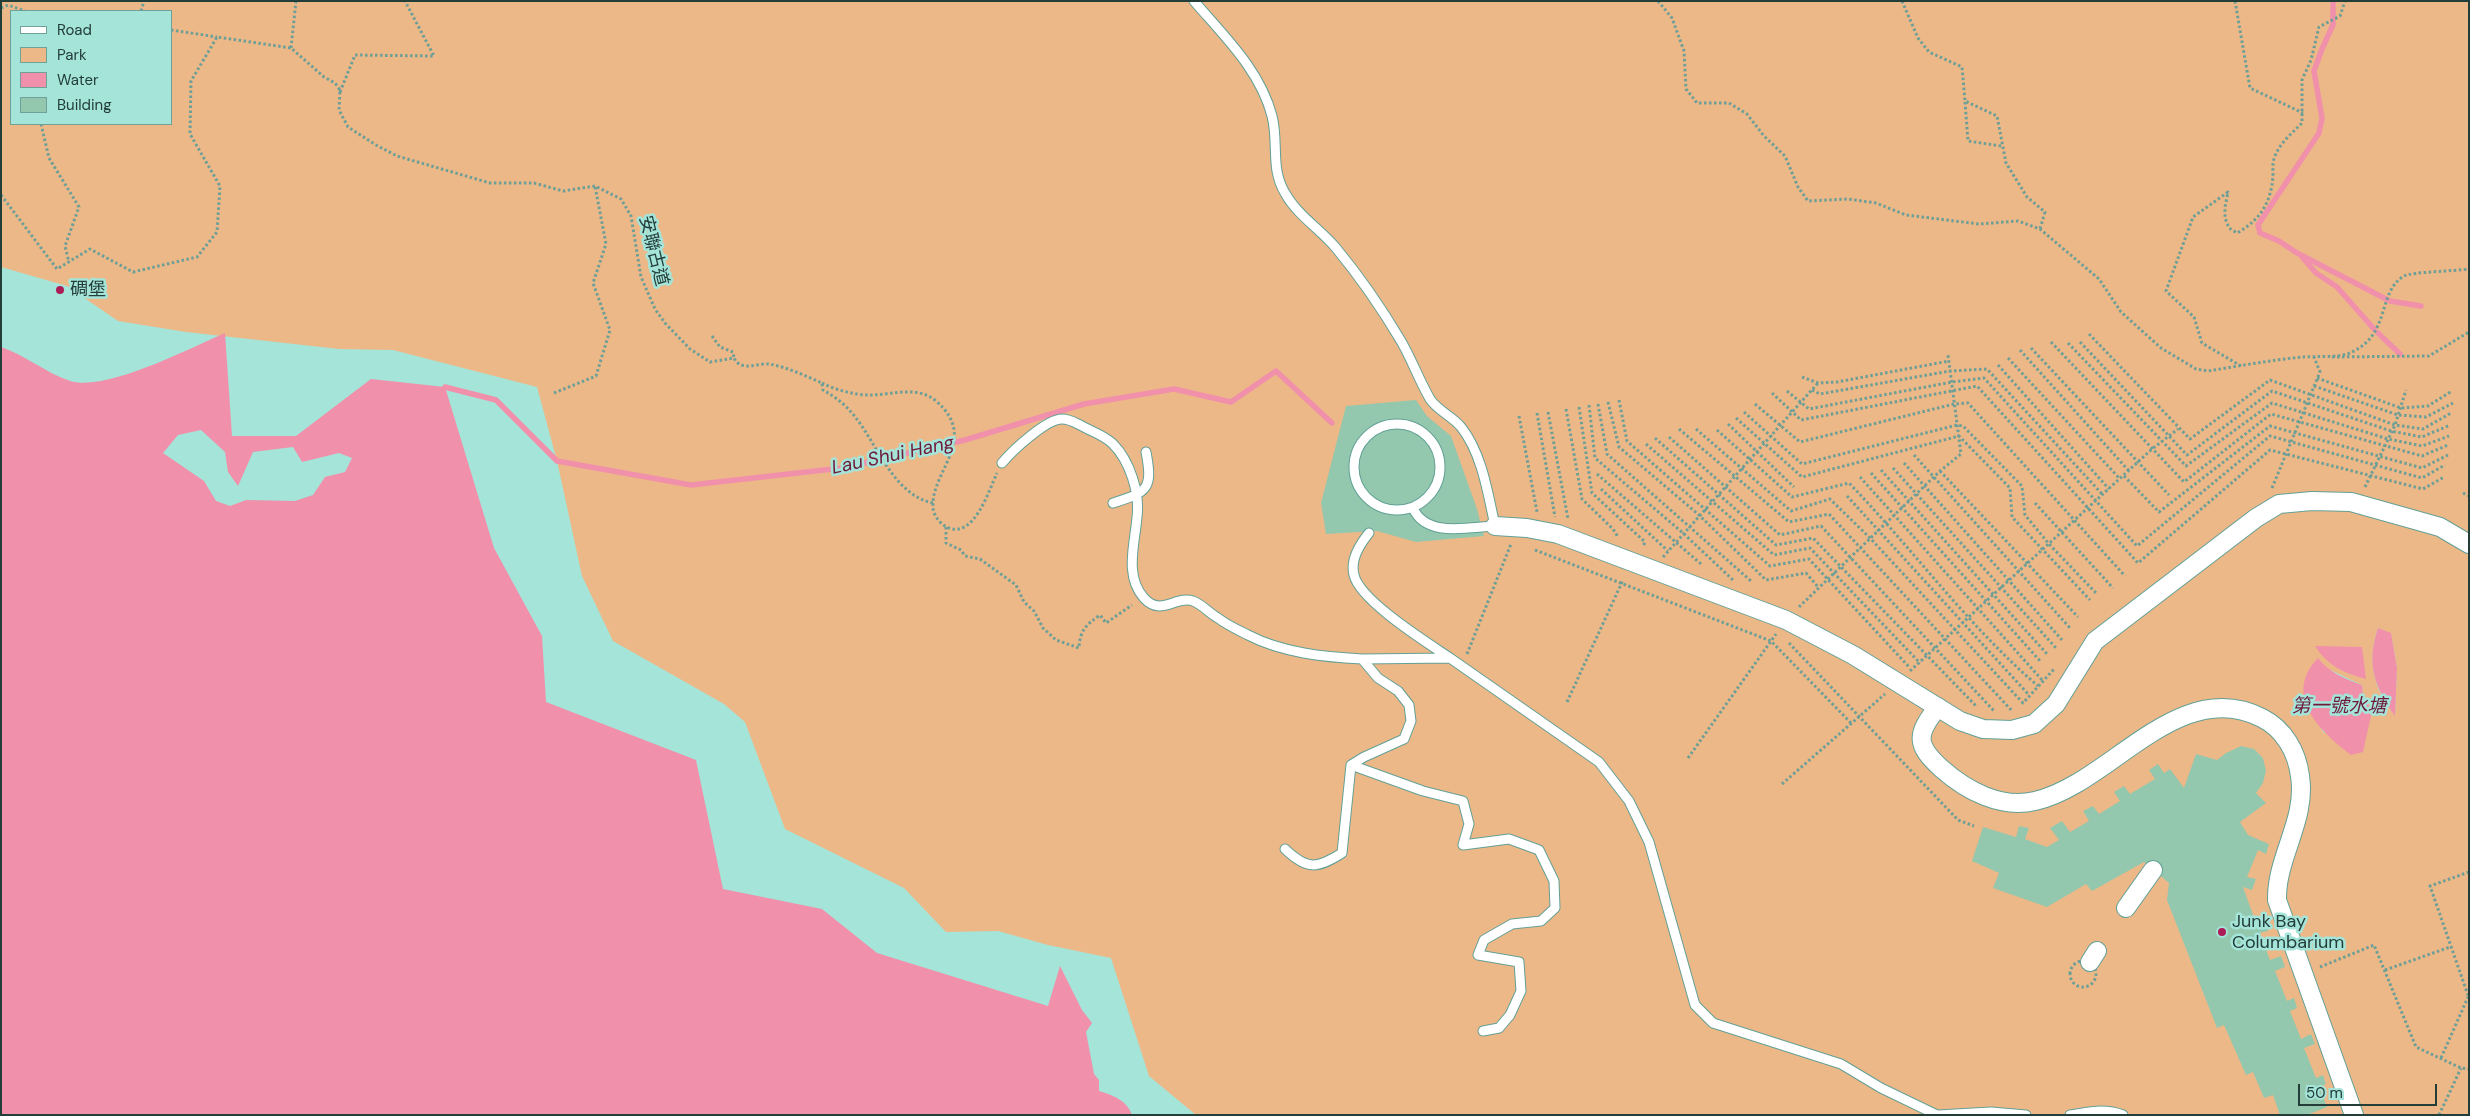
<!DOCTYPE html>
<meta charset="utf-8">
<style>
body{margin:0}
#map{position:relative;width:2470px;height:1116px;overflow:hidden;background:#a4e4d9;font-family:"DM Sans",sans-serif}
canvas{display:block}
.frame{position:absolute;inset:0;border:2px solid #233d39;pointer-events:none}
.legend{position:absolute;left:10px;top:10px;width:162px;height:115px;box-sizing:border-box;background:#a4e4d9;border:1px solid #70a199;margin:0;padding:6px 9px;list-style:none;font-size:15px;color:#233d39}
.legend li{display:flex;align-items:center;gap:10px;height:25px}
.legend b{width:25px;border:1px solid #70a199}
.scale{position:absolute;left:2298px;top:1084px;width:139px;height:22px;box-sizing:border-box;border:2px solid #233d39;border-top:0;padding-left:6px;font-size:15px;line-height:18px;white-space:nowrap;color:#233d39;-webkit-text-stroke:4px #a4e4d9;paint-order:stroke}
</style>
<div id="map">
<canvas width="2470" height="1116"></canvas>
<div class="frame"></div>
<ul class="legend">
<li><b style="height:6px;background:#fff"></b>Road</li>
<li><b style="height:14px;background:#edb888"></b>Park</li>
<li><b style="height:14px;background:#f190aa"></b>Water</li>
<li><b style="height:14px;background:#93c8ae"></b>Building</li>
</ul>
<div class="scale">50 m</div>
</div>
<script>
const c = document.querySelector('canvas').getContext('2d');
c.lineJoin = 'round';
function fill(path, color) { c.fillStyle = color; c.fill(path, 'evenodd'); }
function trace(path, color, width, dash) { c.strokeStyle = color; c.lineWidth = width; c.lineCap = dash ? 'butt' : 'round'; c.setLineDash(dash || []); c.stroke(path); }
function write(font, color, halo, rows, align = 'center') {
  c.font = font + ' "DM Sans","Noto Sans TC",sans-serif'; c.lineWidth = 5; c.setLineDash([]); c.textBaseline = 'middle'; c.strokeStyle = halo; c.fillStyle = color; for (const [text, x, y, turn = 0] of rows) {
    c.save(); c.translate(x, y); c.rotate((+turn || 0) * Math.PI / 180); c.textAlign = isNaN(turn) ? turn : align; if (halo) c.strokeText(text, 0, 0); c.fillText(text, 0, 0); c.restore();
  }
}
fill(new Path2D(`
 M1,1h2468v1114h-1273l-47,-39 -38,-118 -63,-13 -50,-14 -52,1 -42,-44 -119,-59 -40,-107 -21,-18 -111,-63 -31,-65 -25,-115 -20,-74 -144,-37 -54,-1 -153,-17 -68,-11 -51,-35 -66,-19zM11,11h160v113h-160zM2378,628l13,6 6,34 -2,47c-22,-25 -28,-55 -17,-87zM2318,659l8,9 36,17 1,11 9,15 -48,22 -18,-30z`), '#edb888');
fill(new Path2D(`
 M225,333l7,103h64l75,-57 74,8 49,161 48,88 4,66 150,58 27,129 99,20 55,44 171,53 12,-40 22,44 10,13 -6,9 8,42 5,6v11c13,4 28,9 33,24h-1131v-768c24,8 45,26 69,34 36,11 120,-33 155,-48zM201,430l24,22 3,20 10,14 15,-34 40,-5 9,15 37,-9 13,5 -7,14 -20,5 -12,18 -18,6 -49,-1 -16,6 -14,-5 -12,-20 -41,-28 15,-18z
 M2378,628l13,5 6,35 -2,48c-21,-30 -29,-52 -17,-88z
 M2315,646l47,1 4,32c-23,-6 -39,-14 -51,-33z
 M2318,658c12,15 27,21 44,27l1,11 9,15 -9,41 -12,3c-31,-24 -69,-59 -33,-97z`), '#f190aa');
trace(new Path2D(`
 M2333,1v24l-11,24 -8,22 8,47 -3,15 -61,92 2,8 19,8 18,12 89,46
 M2302,257l14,16 21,14 37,42
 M2390,301l31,5
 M2378,333l22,21
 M445,387l51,13 61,61 134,24 151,-17 123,-28 119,-36 90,-15 57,13 45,-31 56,52`), '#f190aa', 5.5);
fill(new Path2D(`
 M1416,400l11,16 24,20 26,73 7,27 -68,6 -39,-11 -51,3 -5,-31 25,-97z
 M2241,746l13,3 9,9 3,13 -3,12 -7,10 10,10 -26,19 8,13 21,9 -3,10 -8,-4 -11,27 9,2 -4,11 -9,-3 13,36 8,-3 4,11 -8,2 10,27 11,-4 4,11 -10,4 12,30 7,-3 3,10 -7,3 11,28 10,-5 4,10 -11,4 12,30 7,-3 3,9 -7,3 8,20 -20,8h-27l-7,-20 -9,3 -11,-26 -7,3 -22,-50 -7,3 -50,-128 2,-17 -25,-21 -52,29 -6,-7 -39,23 -54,-19 6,-15 -27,-12 11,-34 33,10 3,-11 10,2 -4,11 22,8 12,-7 -9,-12 12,-7 8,11 19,-11 -6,-10 10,-5 6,8 21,-13 -6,-9 10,-6 6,8 25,-15 -6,-9 9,-6 6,9 6,-4 14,19 12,-34 21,6 9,-7z`), '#93c8ae');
const lane = new Path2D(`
 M1194,1c30,35 66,69 78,115 7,27 -2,52 13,77 12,22 35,36 51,55 24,29 46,61 65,93 11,19 18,39 29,58 8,12 22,17 31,28 21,26 27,67 34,99 -27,1 -69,12 -82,-18
 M1354 467a43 43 0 1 1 86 0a43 43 0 1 1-86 0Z
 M1002,463c10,-12 44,-44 60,-44 7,0 12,3 18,6 10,6 24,10 33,19 17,17 27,49 24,73 -2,26 -13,59 7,81 17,19 32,-3 49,3 10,4 16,12 25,17 9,7 20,12 30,17 35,18 76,22 114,24
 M1113,503c35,-11 40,-14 33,-51
 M1369,533c-9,11 -19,27 -15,42 6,26 74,68 96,83l-88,1 16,19 20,13 11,14 2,16 -7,18 -40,18 -13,8 72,26 40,10 6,23 -6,21 46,-6 30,11 15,31 1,27 -14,13 -29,3 -28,16 -6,15 41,7 2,29 -11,24 -11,13 -16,3
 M1450,658l149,104 30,39 20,41 46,163 18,18 128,41 40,24 56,27
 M1285,849c22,21 32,20 57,4l9,-88
 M1938,1115l53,-3 35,3
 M2070,1115c20,-3 34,-7 53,0`);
const street = new Path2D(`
 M1495,526l32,2 31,6 228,86 67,35 107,66 23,8 29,1 22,-6 22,-20 39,-63 161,-123 23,-14 33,-3 39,1 89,25 29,17
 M1938,707c-22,27 -23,38 4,62 25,22 59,40 93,32 75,-17 143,-126 227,-83 22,11 35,34 38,58 7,44 -24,81 -23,124l77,215
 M2126,908l27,-38
 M2090,962l7,-11`);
trace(lane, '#62a096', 11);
trace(street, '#62a096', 20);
trace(new Path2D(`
 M1658,1l14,17 12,33 2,38 11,14h32l18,11 17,22 21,20 13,31 10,14 40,-2 28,4 30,12 73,9 39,-3 22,8 59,50 22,33 40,36 35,21 12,2c31,-5 63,-11 95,-14 13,-1 38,1 49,-5 39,-18 25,-60 52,-76 7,-4 52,-5 65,-7
 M1902,1l16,37 11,14 33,15 3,34 32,15 9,47 21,34 18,15 -5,17
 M2235,1l15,87 53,25
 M1,8l7,-3 17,6
 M141,11l3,-10
 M171,30l46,7
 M291,48l5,-47
 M340,92l15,-37 79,1 -29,-55
 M1965,102l3,39 33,5
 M41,124l8,34 30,49 -14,39 4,16
 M1,195l56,74 33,-20 43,23 64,-15 20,-25 3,-46 -30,-52 1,-53 26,-44 74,11 33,29 11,6 5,7 -1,20 9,17 28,18 21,11 93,27h44l29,8 32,-5 26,13 10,17 10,61 14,32 10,14 25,26 20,13 24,-4c7,14 23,5 35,6 18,3 37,12 53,19l1,7c13,7 24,16 33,28 22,28 38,77 77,85
 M2089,334l101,105 80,-59 125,45 28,4 28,-16
 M712,336l8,11 13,5 1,6
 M2051,342l133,140 87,-68 151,42 26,-11
 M2080,342l107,113 85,-64 119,40 31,6 28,-12
 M2068,343l118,123 86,-63 116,36 34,7 27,-10
 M2031,348l138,147
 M2020,350l109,121
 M2332,357l97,-1 40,-24
 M2008,358l112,121
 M1998,365l111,124
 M2241,366l-39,-23 -8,-26 -28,-26 27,-74 35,-25 -3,15v11l4,10 8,5c23,-13 34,-30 36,-57 0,-7 -1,-13 2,-20 5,-13 17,-23 27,-33v-43l9,-20 8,-33 21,-11 5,-15
 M1802,377l16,6 19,-1 112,-21
 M2317,378l84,30 27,-2 24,-15
 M822,383c14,7 32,12 48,12 22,0 47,-10 66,6 43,37 -3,69 -3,103 -1,8 4,17 12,22 28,17 44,-36 52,-53
 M2314,386l84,29 28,2 27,-14
 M1812,390l8,4 130,-23 37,-2 116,126
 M1787,391l22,18 143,-27 32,-4 153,168 133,-110 152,42 23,-13
 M554,393l42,-17 14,-46 -17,-47 13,-39 -11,-58
 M1772,393l29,27 176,-34 161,177 132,-113 153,39 21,-12
 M1619,400l8,41 143,125 39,-7 101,109
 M1608,402l11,45 80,68 67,65 40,-7 13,15
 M1598,404l9,50 144,127
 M1755,404l45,38 154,-38 14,-1 157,173
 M1589,405l6,53 88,75 50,47
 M1579,407l13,86 53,49 -2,5
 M1566,409l16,90 31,30 5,8
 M1548,412l20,107
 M1744,412l58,52 155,-39 6,1 59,60 3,29 24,29 47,49
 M1537,413l18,104
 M1519,416l18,96
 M1736,418l66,59 157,-41 51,52 2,29 78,83
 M1728,424l66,63
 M1679,429l110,93 40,-8 184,198
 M1696,429l95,82 39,-12 40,39 153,165 32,-35
 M1717,430l75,67 57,-14c64,66 119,143 189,203
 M1669,437l111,98 41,-9 174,186
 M1655,438l121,107 37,-7 164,169
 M1646,444l128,111 36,-7 110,115
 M1914,455l156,173
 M1904,463l158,177
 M1893,468l163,180
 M1881,470l166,184
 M1940,471l138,146
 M1871,473l170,189
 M1597,474l104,90
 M2124,476l35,36 111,-86 152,42 26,-13
 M1860,477l183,204
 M2365,487l30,-62 11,-35
 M2272,488l48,-116 -6,-15
 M1601,489l67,62
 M2463,493l6,3
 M1847,496l182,199
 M2035,503l78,85
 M946,527v16l15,7 4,6 15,3 36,26 8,17 10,9 9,17 13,12 23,8c1,-18 7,-23 21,-33l6,8 26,-18
 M1535,550l236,91 80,82
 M1663,557l155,-174
 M1799,607l141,-136 21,-17 -13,-99
 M1789,643l169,177 16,6
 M1467,654l44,-110
 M1910,671l242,-222 26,-20
 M1567,702l56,-122
 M1688,758l88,-124
 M1782,784l103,-90
 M2469,872l-39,14 39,112
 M2070 974a13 13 0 1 1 26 0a13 13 0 1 1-26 0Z
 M2320,967l54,-22 42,102 45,21 8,1
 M2385,970l65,-23
 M2441,1058l27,-61
 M2439,1115l22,-47`), '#6e9f97', 3, [2.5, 2.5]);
trace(lane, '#fff', 9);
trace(street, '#fff', 18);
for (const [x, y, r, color] of [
 [60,290,5,"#ab1b56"],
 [2222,932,5,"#ab1b56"]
]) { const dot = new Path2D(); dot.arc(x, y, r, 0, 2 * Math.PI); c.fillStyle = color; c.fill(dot); trace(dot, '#a4e4d9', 2); }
write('18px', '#233d39', '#a4e4d9', [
 ["安聯古道",653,251,76]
]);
write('18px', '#233d39', '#a4e4d9', [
 ["碉堡",70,290],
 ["Junk Bay",2232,922],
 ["Columbarium",2232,943]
], 'left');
write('italic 19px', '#6f1939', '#a4e4d9', [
 ["Lau Shui Hang",893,456,-12],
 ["第一號水塘",2339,707]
]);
</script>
